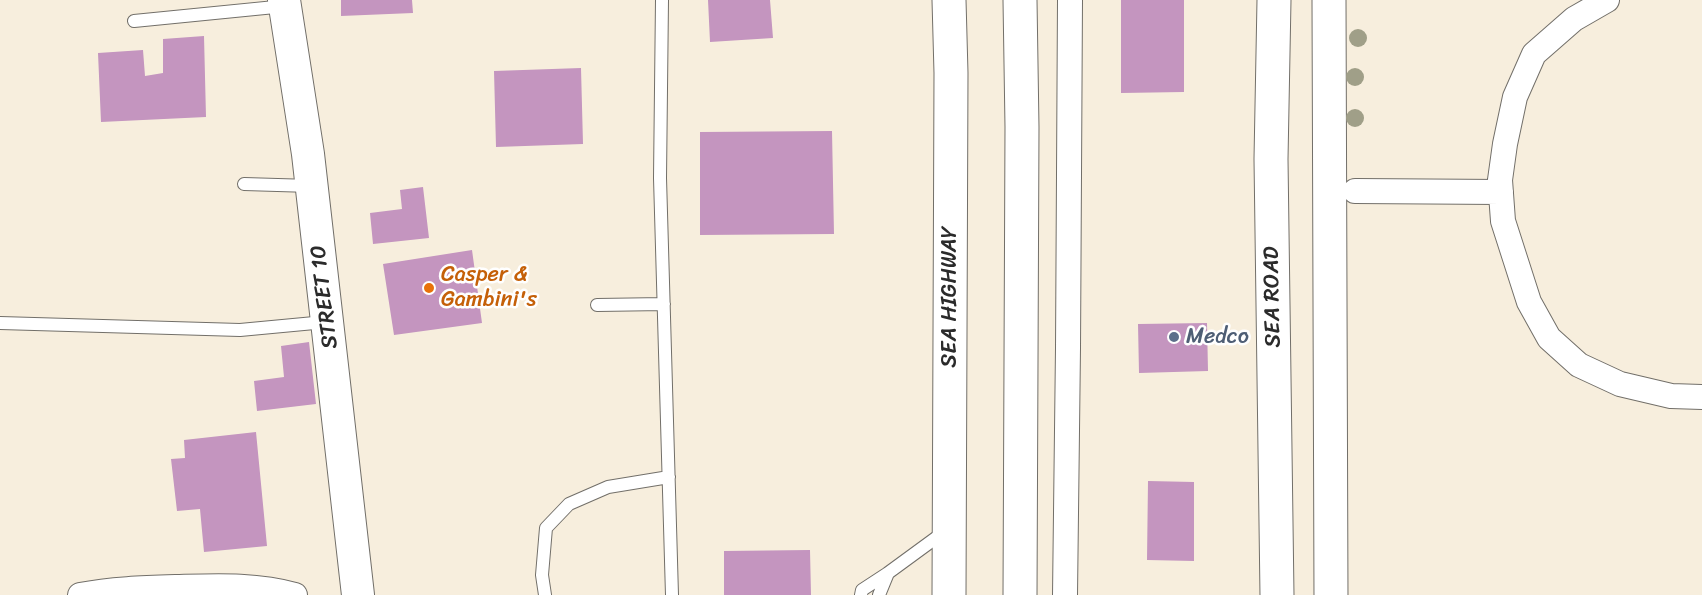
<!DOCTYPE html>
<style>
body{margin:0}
canvas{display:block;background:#f7eedd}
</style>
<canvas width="1702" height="595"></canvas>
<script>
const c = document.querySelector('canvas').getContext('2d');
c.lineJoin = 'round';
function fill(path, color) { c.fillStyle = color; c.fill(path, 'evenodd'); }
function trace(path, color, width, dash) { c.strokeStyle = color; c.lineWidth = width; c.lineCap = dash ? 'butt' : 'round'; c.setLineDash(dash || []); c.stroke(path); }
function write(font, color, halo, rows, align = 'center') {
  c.font = font + ' Sriracha,sans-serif'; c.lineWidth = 5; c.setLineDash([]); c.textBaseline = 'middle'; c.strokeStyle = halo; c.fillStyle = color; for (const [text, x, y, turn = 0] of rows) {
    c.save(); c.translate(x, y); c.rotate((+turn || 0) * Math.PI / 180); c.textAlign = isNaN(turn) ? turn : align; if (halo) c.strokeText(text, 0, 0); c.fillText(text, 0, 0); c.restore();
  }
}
fill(new Path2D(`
 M341,0h71l1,13 -72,3z
 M708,0h62l3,38 -63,4z
 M1121,0h63v92l-63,1z
 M204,36l2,81 -105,5 -3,-69 45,-3 2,26 18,-3v-34z
 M581,68l2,76 -87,3 -2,-76z
 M832,131l2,103 -134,1v-103z
 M423,187l6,51 -56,6 -3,-31 32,-4 -2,-19z
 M472,250l10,73 -88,12 -11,-71z
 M1207,323l1,48 -69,2 -1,-49z
 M309,342l7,62 -59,7 -3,-30 30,-4 -3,-31z
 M256,432l11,114 -63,6 -4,-43 -23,2 -6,-52 14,-1 -1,-18z
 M1148,481l46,1v79l-47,-1z
 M810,550l1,45h-87v-44z`), '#c495bf');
const service = new Path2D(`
 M662,0l-2,178 12,417
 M134,21l151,-15
 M244,184l67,2
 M597,305l67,-1
 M0,323l240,7 85,-8
 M545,595l-3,-20 4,-47 23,-24 39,-17 61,-10
 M861,595l1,-5 26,-17
 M879,595l9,-22 56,-41`);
const minor = new Path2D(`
 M1607,0l-33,19 -40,35 -19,43 -10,47 -5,36 3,41 26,81 20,36 30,27 41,19 51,12 31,1
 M1355,191l146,1
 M80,595c31,-6 64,-7 96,-8 40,-1 81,-3 119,8
 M1065,595l3,-247 2,-348`);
const tertiary = new Path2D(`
 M284,0l24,154 50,441`);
const trunk = new Path2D(`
 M1274,0l-3,159 6,436
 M1329,0l2,595`);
const motorway = new Path2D(`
 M949,0l2,73 -2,522
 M1020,0l2,127 -2,468`);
trace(service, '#726f69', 14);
trace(minor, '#726f69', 26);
trace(tertiary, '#726f69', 34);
trace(trunk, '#726f69', 35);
trace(motorway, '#726f69', 35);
trace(service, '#fff', 12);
trace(minor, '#fff', 24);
trace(tertiary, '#fff', 32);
trace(trunk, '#fff', 33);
trace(motorway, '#fff', 33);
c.fillStyle = '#a09f88';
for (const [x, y] of [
 [1358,38],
 [1355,77],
 [1355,118]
]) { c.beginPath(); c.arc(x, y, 9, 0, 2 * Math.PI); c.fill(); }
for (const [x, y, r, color] of [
 [429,288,6,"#e8710a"],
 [1174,337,6,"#5c6f8a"]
]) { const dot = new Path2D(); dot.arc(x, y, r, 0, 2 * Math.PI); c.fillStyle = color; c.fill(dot); trace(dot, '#fff', 2); }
write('22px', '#c56008', '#fff', [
 ["Casper &",441,275],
 ["Gambini's",441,300]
], 'left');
write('22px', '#2b2b2b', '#fff', [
 ["STREET 10",325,297,-97],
 ["SEA HIGHWAY",950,297,-90],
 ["SEA ROAD",1273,297,-91]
]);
write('22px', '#4e5e75', '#fff', [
 ["Medco",1186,337]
], 'left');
</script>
